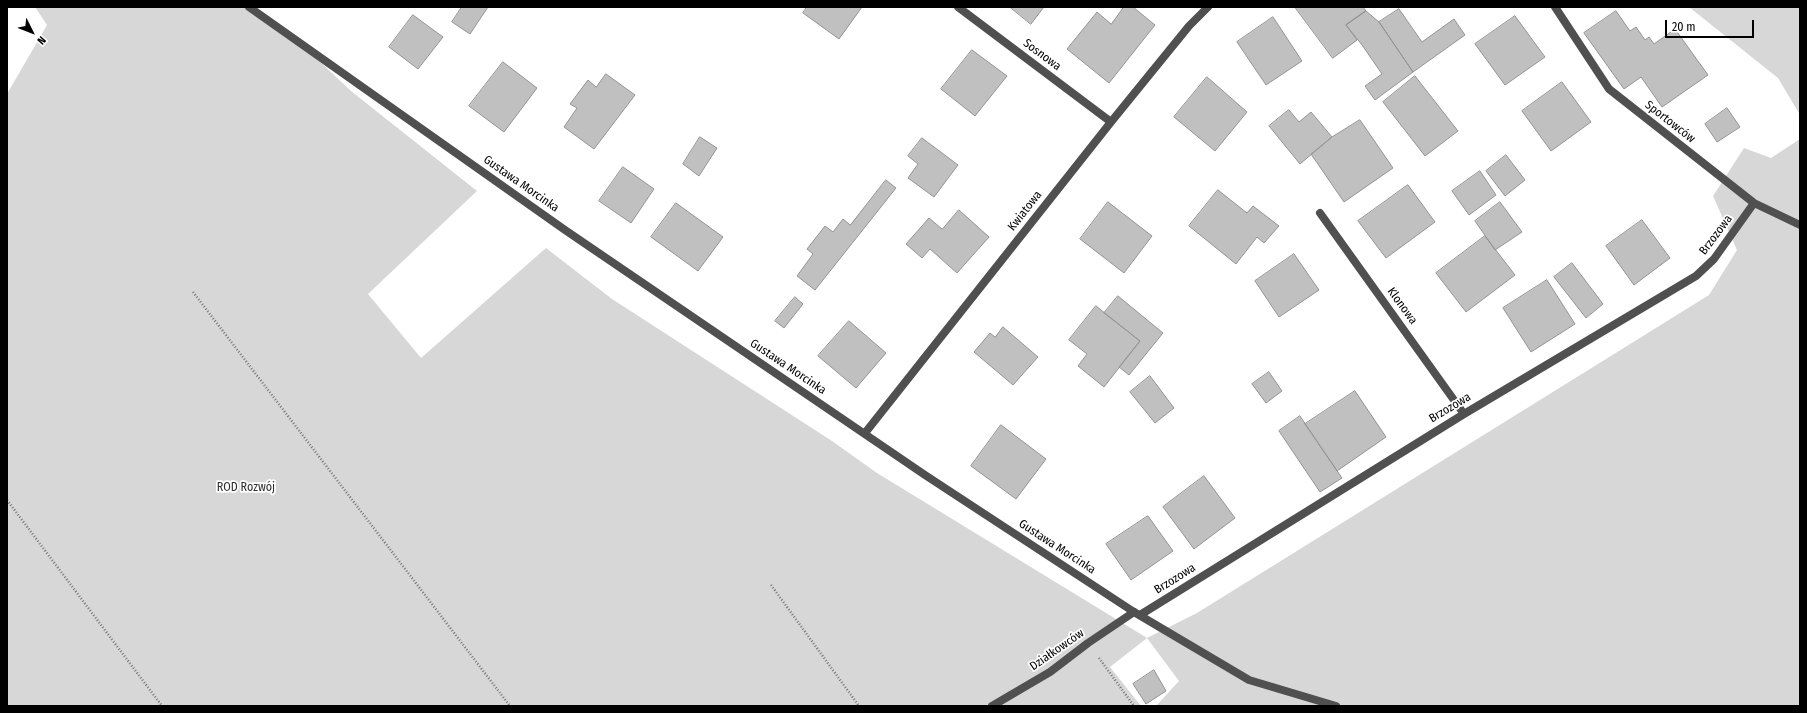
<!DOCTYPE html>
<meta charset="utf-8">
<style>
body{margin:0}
#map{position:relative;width:1807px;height:713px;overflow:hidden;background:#fff;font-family:"Fira Sans Condensed",sans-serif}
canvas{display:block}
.frame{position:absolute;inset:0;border:8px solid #000;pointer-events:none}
.north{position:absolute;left:12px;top:12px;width:40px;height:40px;-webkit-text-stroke:3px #fff;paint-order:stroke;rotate:132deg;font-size:11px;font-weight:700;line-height:16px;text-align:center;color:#000}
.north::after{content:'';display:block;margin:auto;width:14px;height:18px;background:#000;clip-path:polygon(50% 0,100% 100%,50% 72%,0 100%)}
.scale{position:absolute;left:1665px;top:20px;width:89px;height:18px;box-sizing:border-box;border:2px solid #000;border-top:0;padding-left:5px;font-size:12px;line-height:14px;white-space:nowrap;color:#000;-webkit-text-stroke:3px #fff;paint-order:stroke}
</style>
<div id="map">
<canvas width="1807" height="713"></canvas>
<div class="frame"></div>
<div class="north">N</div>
<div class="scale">20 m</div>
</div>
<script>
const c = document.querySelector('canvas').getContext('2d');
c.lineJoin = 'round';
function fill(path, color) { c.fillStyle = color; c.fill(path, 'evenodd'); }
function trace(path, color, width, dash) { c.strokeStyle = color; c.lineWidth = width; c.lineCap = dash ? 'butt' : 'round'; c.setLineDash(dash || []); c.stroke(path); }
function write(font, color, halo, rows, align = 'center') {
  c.font = font + ' "Fira Sans Condensed",sans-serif'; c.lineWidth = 3.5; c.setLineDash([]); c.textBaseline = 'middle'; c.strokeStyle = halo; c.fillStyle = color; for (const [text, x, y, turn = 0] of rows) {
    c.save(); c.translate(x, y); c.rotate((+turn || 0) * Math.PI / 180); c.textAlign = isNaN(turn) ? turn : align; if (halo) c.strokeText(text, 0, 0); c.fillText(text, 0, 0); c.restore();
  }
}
fill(new Path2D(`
 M35,7h210l74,54 32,30 126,100 -109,103 53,64 125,-110 66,51 220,142 45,32 270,165 50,-25 512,-318 28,-45 -24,-54 31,-48 27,10 29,-19v567h-644l23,-25 -32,-43 -37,29 31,39h-1134v-612l40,-69z
 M1689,7h111v108l-22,-37z`), '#d7d7d7');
const building = new Path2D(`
 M462,7h26l-18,27 -18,-12z
 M807,7h55l-23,32 -36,-26z
 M1010,7h34l-13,17z
 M1124,7h9l22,18 -46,58 -42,-34 30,-37 14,12z
 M1295,7h68l3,4 -20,14 11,15 -24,18z
 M1399,9l23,33 32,-23 11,16 -52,37 -34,-50z
 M1366,11l13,11 34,50 -38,28 -10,-14 17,-12 -20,-29 -16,-20z
 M1616,11l14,20 6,-4 9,13 4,-3 5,7 21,-15 33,46 -46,32 -21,-30 -17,12 -40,-56z
 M413,15l30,22 -25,32 -29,-22z
 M1515,16l30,41 -40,28 -30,-41z
 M1273,17l29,44 -36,24 -29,-43z
 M972,50l35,26 -32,40 -34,-27z
 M503,62l34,26 -33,44 -35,-26z
 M606,74l29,21 -41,54 -30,-22 13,-19 -7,-4 18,-24 8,7z
 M1415,76l43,55 -33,25 -42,-54z
 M1207,77l40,35 -32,39 -41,-34z
 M1562,82l29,40 -40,29 -29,-40z
 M1727,108l13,19 -23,15 -12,-18z
 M1289,110l10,12 12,-10 21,25 -32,27 -31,-38z
 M1360,120l33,48 -49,34 -33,-48 21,-17z
 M700,137l17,11 -18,28 -16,-12z
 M922,138l36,27 -24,32 -26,-19 10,-14 -10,-8z
 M1506,155l19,25 -20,16 -19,-25z
 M623,167l31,22 -23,34 -32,-22z
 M1480,171l16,24 -27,20 -17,-24z
 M886,180l10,8 -81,102 -18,-14 16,-22 -6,-5 18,-23 8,6 10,-13 7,6z
 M1408,185l27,37 -49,36 -28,-37z
 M1218,190l29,23 6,-7 26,20 -15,17 -7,-6 -21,27 -47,-38z
 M1108,202l44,34 -28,37 -44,-34z
 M1500,202l22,30 -27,18 -20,-29z
 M676,203l47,34 -25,34 -47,-34z
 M959,210l30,27 -32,36 -27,-24 -8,9 -16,-14 23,-26 13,11z
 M1642,220l28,38 -36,27 -28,-39z
 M1485,236l30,39 -49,37 -30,-39z
 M1294,254l25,36 -40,27 -24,-36z
 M1572,263l31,41 -17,14 -32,-41z
 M1547,280l28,44 -44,28 -28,-44z
 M1118,296l45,37 -34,42 -10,-8 21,-26 -36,-28z
 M795,297l8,7 -19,24 -9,-7z
 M1096,306l44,35 -36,46 -26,-21 9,-12 -18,-14z
 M849,321l37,32 -30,35 -38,-32z
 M1003,327l35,30 -25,28 -39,-33 16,-19 5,4z
 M1269,372l13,19 -16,12 -14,-19z
 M1150,376l24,32 -19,15 -25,-31z
 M1355,391l31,46 -49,34 -32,-47z
 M1300,416l42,62 -22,14 -41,-61z
 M1001,425l45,34 -30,40 -45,-33z
 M1204,476l31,42 -41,31 -31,-42z
 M1148,516l25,35 -42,29 -25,-36z
 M1154,670l12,21 -20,13 -13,-20z`);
fill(building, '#c0c0c0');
trace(building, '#949494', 1);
trace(new Path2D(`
 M193,292l317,414
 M7,500l155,206
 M771,585l88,121
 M1099,658l35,48`), '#727272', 2.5, [1, 2]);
trace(new Path2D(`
 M992,706l58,-34 38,-29 46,-31`), '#505050', 8);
trace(new Path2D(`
 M249,7l316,223 360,245 209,137 115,68 87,26
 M958,7l153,115
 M1555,7l54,82 145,114 46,22
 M1320,213l144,201
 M865,433l246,-311 78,-96 19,-19
 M1140,615l324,-201 232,-138 18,-17 40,-56`), '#505050', 8);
write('12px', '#000', '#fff', [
 ["Sosnowa",1042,55,37],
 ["Sportowców",1670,122,38],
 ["Gustawa Morcinka",521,184,35],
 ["Kwiatowa",1025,211,-52],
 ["Brzozowa",1716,235,-53],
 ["Klonowa",1402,306,54],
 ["Gustawa Morcinka",788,367,34],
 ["Brzozowa",1450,408,-31],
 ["Gustawa Morcinka",1057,547,33],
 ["Brzozowa",1175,579,-32],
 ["Działkowców",1057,650,-35]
]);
write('12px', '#2e2e2e', '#fff', [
 ["ROD Rozwój",246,488]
]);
</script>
